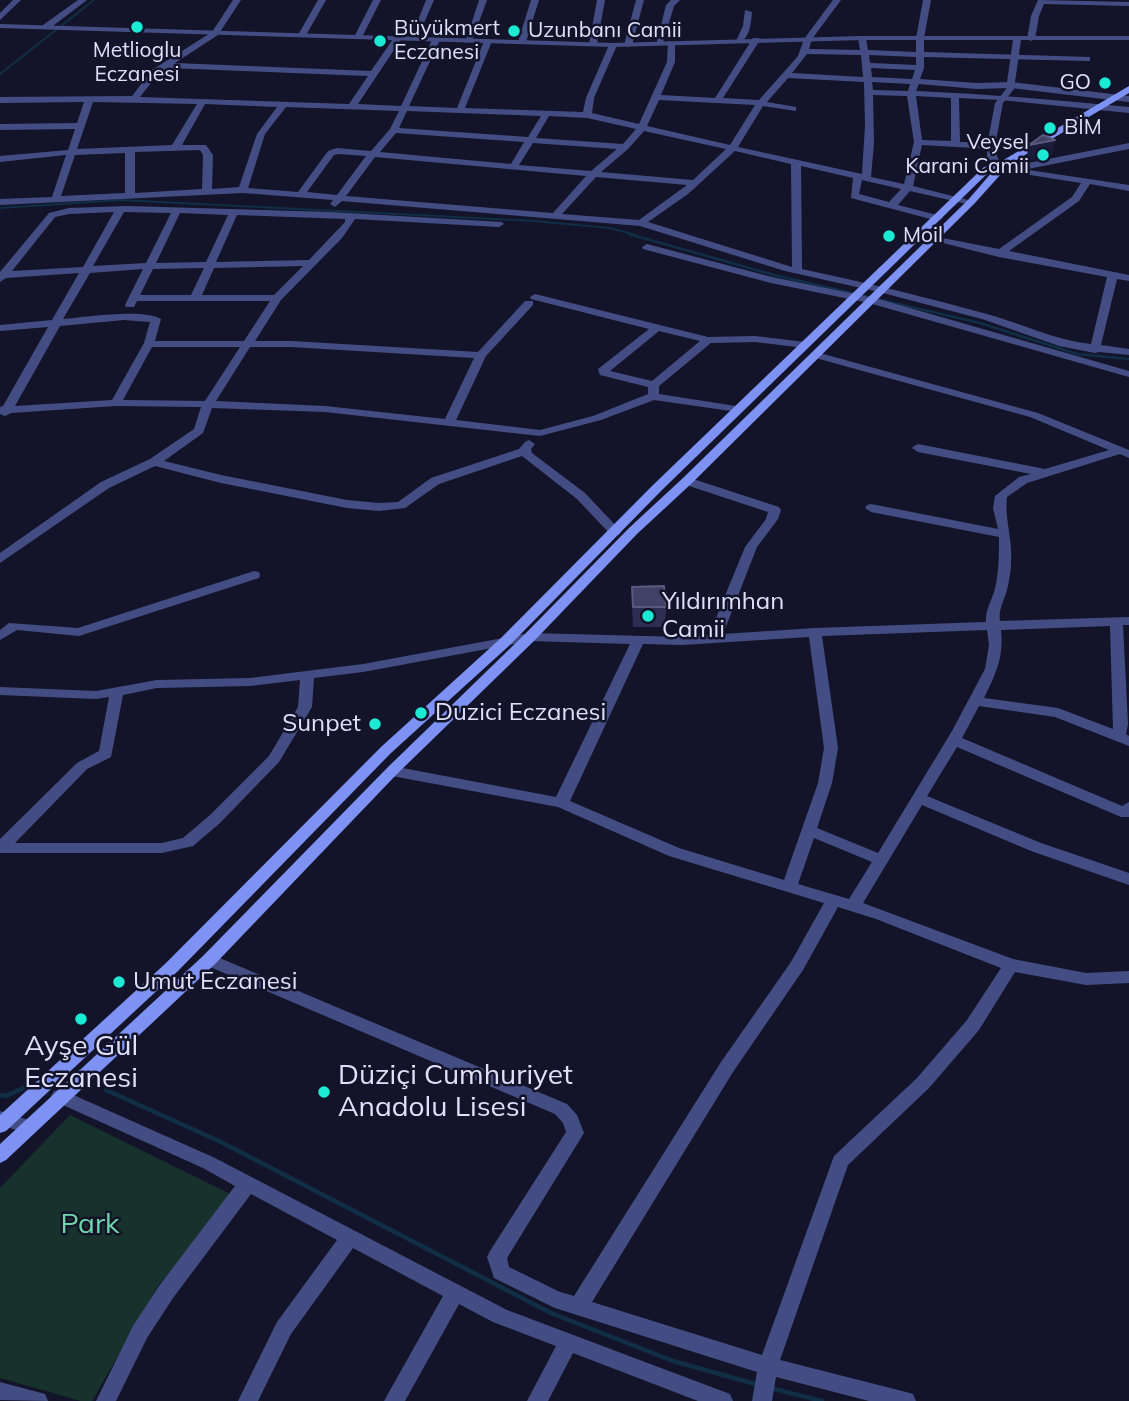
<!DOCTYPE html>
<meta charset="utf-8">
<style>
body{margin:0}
canvas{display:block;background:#131429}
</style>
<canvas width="1129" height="1401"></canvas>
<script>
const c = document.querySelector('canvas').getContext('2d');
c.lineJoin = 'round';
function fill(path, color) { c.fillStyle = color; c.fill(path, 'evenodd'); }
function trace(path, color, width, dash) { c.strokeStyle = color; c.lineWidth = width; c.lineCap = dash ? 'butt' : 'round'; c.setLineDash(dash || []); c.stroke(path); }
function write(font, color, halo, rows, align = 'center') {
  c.font = font + ' Mulish,sans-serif'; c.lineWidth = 5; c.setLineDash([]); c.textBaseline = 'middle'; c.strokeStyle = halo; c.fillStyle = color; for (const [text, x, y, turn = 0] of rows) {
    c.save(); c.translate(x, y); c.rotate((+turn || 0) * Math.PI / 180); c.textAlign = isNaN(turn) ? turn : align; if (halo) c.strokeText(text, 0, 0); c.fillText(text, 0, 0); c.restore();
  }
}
fill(new Path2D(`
 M70,1115l162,80 -74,91 -66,115h-11l-81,-23v-190z`), '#17322c');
trace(new Path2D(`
 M0,74l94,-74
 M0,208l121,-8 413,21 76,7 26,7`), '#102e45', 2);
trace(new Path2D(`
 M629,234l145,41 206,48 97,31 52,5`), '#102e45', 2.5);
trace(new Path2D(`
 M106,1090l115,52 330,171 122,48 86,24
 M0,1095l6,1 22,-10
 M770,1388l52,13`), '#102e45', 4.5);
fill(new Path2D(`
 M13,0h8l-21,20v-7z
 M78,0h9l-38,29h-6v-4z
 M233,0h8l-23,35 -43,28 196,8 24,-35h3l4,2 -44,66 43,2 31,-66 4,-2 4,2 -31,66 48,2 27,-67 4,-2 4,2 -27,67 118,4 3,-14 23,-53 4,-2 4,2 -23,53 -2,15 47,11 28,-62 1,-21 7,2v19l-14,33 54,3 38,-60h6l1,2 -37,58 36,2 39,-44 6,-17 29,-39h8l-29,39 -3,10 51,1 -2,-12 4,-2 4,2 2,12 48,2v-14l7,-38h8l-7,38v14l166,5v4h-3l-163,-4v11l-4,11 57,4 34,-1 118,14v6l-118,-14 -34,1 -58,-5 -3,7c71,3 142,9 213,16v6l-128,-13 -42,-2 1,44 31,1 4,3 -4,3 -69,-4 -9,41 63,16 -5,3 -61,-14 -12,14 43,11 2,2 -5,3 -87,-23 2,-20 -52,-12 1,103c62,13 124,28 185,45 36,10 67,26 104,30l16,-67 -108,-20 -72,-18 5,-3 67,13 73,-52 9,-14 -83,-13 -5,-3 2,-2 134,20v6l-39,-7 -11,17 -70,50 120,24v6l-12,-2 -16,66 28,4v6l-30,-3 -4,1 -36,-7 -77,-27 -103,-27 -94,-21 -145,-45 -298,-25 -7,6 -5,-3 3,-4 -90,-7 -243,12v-6l52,-2 14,-42 -66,7v-6l68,-6 7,-21 -75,1v-6l77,-1 7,-21 -84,1v-6l132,-1 20,-26 60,-38zM807,54l54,1 2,22 -71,-4zM869,55l47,2v8l-46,-2zM168,68l200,8 -19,28 -209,-7 18,-23zM871,68l44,2 -3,9 -40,-2zM788,78l76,4 1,44 -3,48 -124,-27 25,-41 33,5v-4l-29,-5zM872,82l38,2 -2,7 -35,-1zM873,95l34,1 7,46 -10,42 -33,-7 3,-34zM916,96l35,2v43l-29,-1zM659,100l96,5 -25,40 -83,-19zM93,102l104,2 -25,41 -95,4zM205,104l72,3 -20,27 -18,53 -27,2 1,-34 -7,-10h-24zM286,107l113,4 -9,18 -19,22 -34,-3 -9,3 -30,41 -50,-4 17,-54zM407,111l134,5 -13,21 -129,-9zM549,116l38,2 49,11 -13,15 -87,-6zM644,131l82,18 -33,31 -92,-8 27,-23zM396,133l128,9 -13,22 -131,-12zM533,143l84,6 -26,22 -72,-6zM200,150l3,5 -1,34 -67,4v-41zM735,151l56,13 1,103 -144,-45 40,-28zM125,153v40l-64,3 14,-41zM338,154l28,2 -29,39 -30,-3 27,-37zM375,157l211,19 -33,37 -207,-17zM596,177l91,8 -48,35 -77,-6zM862,180l39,9 -12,13 -30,-8z
 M318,0h8l-21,37h-6l-1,-2z
 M373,0h8l-19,37 -7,2 -1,-2z
 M426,0h8l-17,39 -7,2z
 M479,0h8l-15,41 -7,2z
 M531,0h8l-13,42 -4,2 -4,-2z
 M597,0h8l-8,44 -4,2 -4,-2z
 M636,0h8l-12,45 -4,2 -4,-2z
 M671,0h9l-6,6 -11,37 -7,2 10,-40z
 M1038,0l91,2v4l-85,-2 -5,12 -4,23 -4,2 -4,-2 4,-23z
 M745,10l7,2c-1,11 -2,25 -12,31l-4,-2 7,-15z
 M128,206l202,6 172,10 2,2 -5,3 -144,-8 -13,19 -61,62 -26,41h36l187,11 47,-51h8v4l-47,51 -30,64 84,10 53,-14 55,-22v-7l-48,-12 -2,-6 51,-40 -118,-30 -1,-2 5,-3 173,43 47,-1 50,6 5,3 -5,3 -50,-6 -44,1 -52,43v8l83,13v4l-4,1 -84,-12 -53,20 -61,16 -215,-24 -113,-4 -9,25 -39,28 57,14 126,25 32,3 19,-1 33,-24 88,-29 6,-7 4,-2 6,4 -4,5 1,4 53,40 34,36 2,3 -2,3h-8l-34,-36 -55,-43 -83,28 -34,24 -26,3 -32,-3 -126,-25 -66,-17 -46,22 -109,75v-10l101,-71 49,-23 44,-30 7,-22 -85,-1 -105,7 -6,3 -5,-2v-7l3,-1 45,-79 -48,4v-6l52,-5 27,-47 -73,5 -6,4v-10l49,-59 20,-5zM114,212l-31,55 -71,4 43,-54 14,-3zM124,212l47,1 -25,50 -53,3zM180,213l48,2 -22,47 -50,1zM237,215l108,4v3l-36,38 -93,2zM303,266l-29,29h-72l12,-27zM204,268l-13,27h-51l13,-26zM143,269l-18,36 1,2h8l3,-6h133l-26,40h-89l6,-22c-17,-11 -76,-2 -98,0l27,-46zM124,320l26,2 -6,21 -32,57 -97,6 45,-80zM659,331l41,10 -48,40 -42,-10zM152,347h88l-35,54 -82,-1zM250,347h41l183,11 -29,61 -120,-13 -109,-5z
 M647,244l125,33 103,21 254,73v6l-260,-74 -98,-20 -128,-34 -1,-2z
 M816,352l222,61 91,37v8l-9,-4 -93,29 -20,14c-3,20 6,43 4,66 0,8 -2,18 -4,27 -3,11 -9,20 -7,31l129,-4v8h-6l5,99 -2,10 3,2v10l-74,-29 -76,-11 -17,32 160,68 7,-4v15h-8l-164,-70 -30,49 114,47 88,30v12l-98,-34 -109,-46 -59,98 150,56 73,14 43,-2v12l-43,2 -71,-13 -36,58 -50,58 -81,77 -68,195 126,32 7,2 3,7h-47l-93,-24 -4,24h-20l5,-29 -202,-64 -61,-30 -7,-21 3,-6 76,-119 -3,-9 -8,-9 -352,-150 -2,-4 2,-4 6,-2 6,2 352,148 10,11 7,18 -77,125 2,9 51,25 14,4 147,-234 70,-100 33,-59 -155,-47 -111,-49 -166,-31 -7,-5 7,-5 164,31 74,-153 -100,-3 -167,31 -49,6 -2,29 -33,55 -59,61 -27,23 -31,7h-162v-14l77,-76 22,-12 10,-54 -13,2 -96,-4v-8l96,4 61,-11 93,-2 113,-14 167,-31 152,4 27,-2 36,-88 21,-28 2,-7 -85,-28 -2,-3 6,-4 92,30 2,3 -3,9 -21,28 -34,87 92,-6 171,-6c-1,-12 6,-22 9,-33 4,-17 4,-35 4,-52l-128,-25 -6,-4 2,-3 4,-1 127,25 -5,-21 2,-12 24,-19 12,-3 -113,-22 -6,-4 2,-2 4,-2 127,25 64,-19 -79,-33 -218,-60v-4zM1110,626l3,103 -55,-21 -74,-10c12,-24 20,-42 17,-68zM987,630l2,15 -4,24 -33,62 -74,122 -61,-25 15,-45 6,-35 -16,-112zM809,637l15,111 -6,35 -34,97 -105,-32 -109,-47 73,-157 39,1zM300,680l-2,27 -29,49 -59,59 -27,23 -21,5h-147l72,-74 24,-12 12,-62 34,-7 93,-2zM814,838l58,24 -23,37 -51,-15zM838,907l38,12 125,49 -34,52 -50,58 -83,78 -72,199 -170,-53 141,-230 70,-102z
 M254,571l5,1 1,3 -1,3 -180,58 -62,-6 -17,10v-10l9,-7 69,5z
 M60,1089l155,69 292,152 223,84 3,7h-35l-125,-48 -25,48h-21l29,-55 -63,-24 -34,-18 -54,97h-21l59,-105 -90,-48 -62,86 -33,67h-20l39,-79 60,-82 -86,-46 -78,104 -26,40 -31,63h-20l37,-75 26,-40 76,-100 -32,-18 -149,-67 -3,-5 3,-5z
 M0,1111l35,11 3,5 -3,5 -6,2 -29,-9z
 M0,1382l45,12 3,7 -48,-1z`), '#434d83');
fill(new Path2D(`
 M0,24l613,19 249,-7h267v4h-108l-7,49 -11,14 -8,43 2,10 4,8h22l106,-21v6l-106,21 -28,-1 -8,-13v-10l8,-43 11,-14 7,-49h-151l-249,7 -613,-19z`), '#434d83');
fill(new Path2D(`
 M1129,86v7l-126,75 -2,6 -27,30 -283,280 -54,50 -102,106 -138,134 -182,190 -209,196 -6,3v-19l203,-188 184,-188 138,-134 104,-106 54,-50 285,-278 25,-29h-3l-329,320 -150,153 -120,109 -213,218 -172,160 -6,2v-18l166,-152 215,-216 120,-109 152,-153 331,-318 11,-2z`), '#7e92f3');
fill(new Path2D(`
 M632,587l34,20 -1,20h-32l-1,-21z`), '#2e2e55');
fill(new Path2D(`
 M1055,140l-3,16 -26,5 3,-16z`), '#1b1c3c');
const building = new Path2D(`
 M1043,135l12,5 -26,5z
 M664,586l2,21h-33l-1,-20z`);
fill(building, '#414167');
trace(building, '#5a5a7e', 2);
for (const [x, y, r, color] of [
 [137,27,7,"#1cead5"],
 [514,31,7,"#1cead5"],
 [380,41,7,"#1cead5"],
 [1105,83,7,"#1cead5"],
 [1050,128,7,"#1cead5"],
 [1043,155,7,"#1cead5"],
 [889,236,7,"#1cead5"],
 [648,616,7,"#1cead5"],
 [421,713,7,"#1cead5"],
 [375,724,7,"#1cead5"],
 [119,982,7,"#1cead5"],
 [81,1019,7,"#1cead5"],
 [324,1092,7,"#1cead5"]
]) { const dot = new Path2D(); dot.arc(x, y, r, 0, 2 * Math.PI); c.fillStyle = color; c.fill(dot); trace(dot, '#131429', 2.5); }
write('21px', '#dee0fc', '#131429', [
 ["Büyükmert",394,29],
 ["Eczanesi",394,53],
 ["Uzunbanı Camii",528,31],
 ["Metlioglu",137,51,"center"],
 ["Eczanesi",137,75,"center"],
 ["GO",1091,83,"right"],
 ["BİM",1064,128],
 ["Veysel",1029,143,"right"],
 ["Karani Camii",1029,167,"right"],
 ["Moil",903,236]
], 'left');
write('24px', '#dee0fc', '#131429', [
 ["Yıldırımhan",662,602],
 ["Camii",662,630],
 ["Duzici Eczanesi",435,713],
 ["Sunpet",361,724,"right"],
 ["Umut Eczanesi",133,982]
], 'left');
write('28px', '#dee0fc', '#131429', [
 ["Ayşe Gül",81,1047],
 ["Eczanesi",81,1079],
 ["Düziçi Cumhuriyet",338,1076,"left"],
 ["Anadolu Lisesi",338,1108,"left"]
]);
write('28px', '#6fd6a8', '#131429', [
 ["Park",90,1225]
]);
</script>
